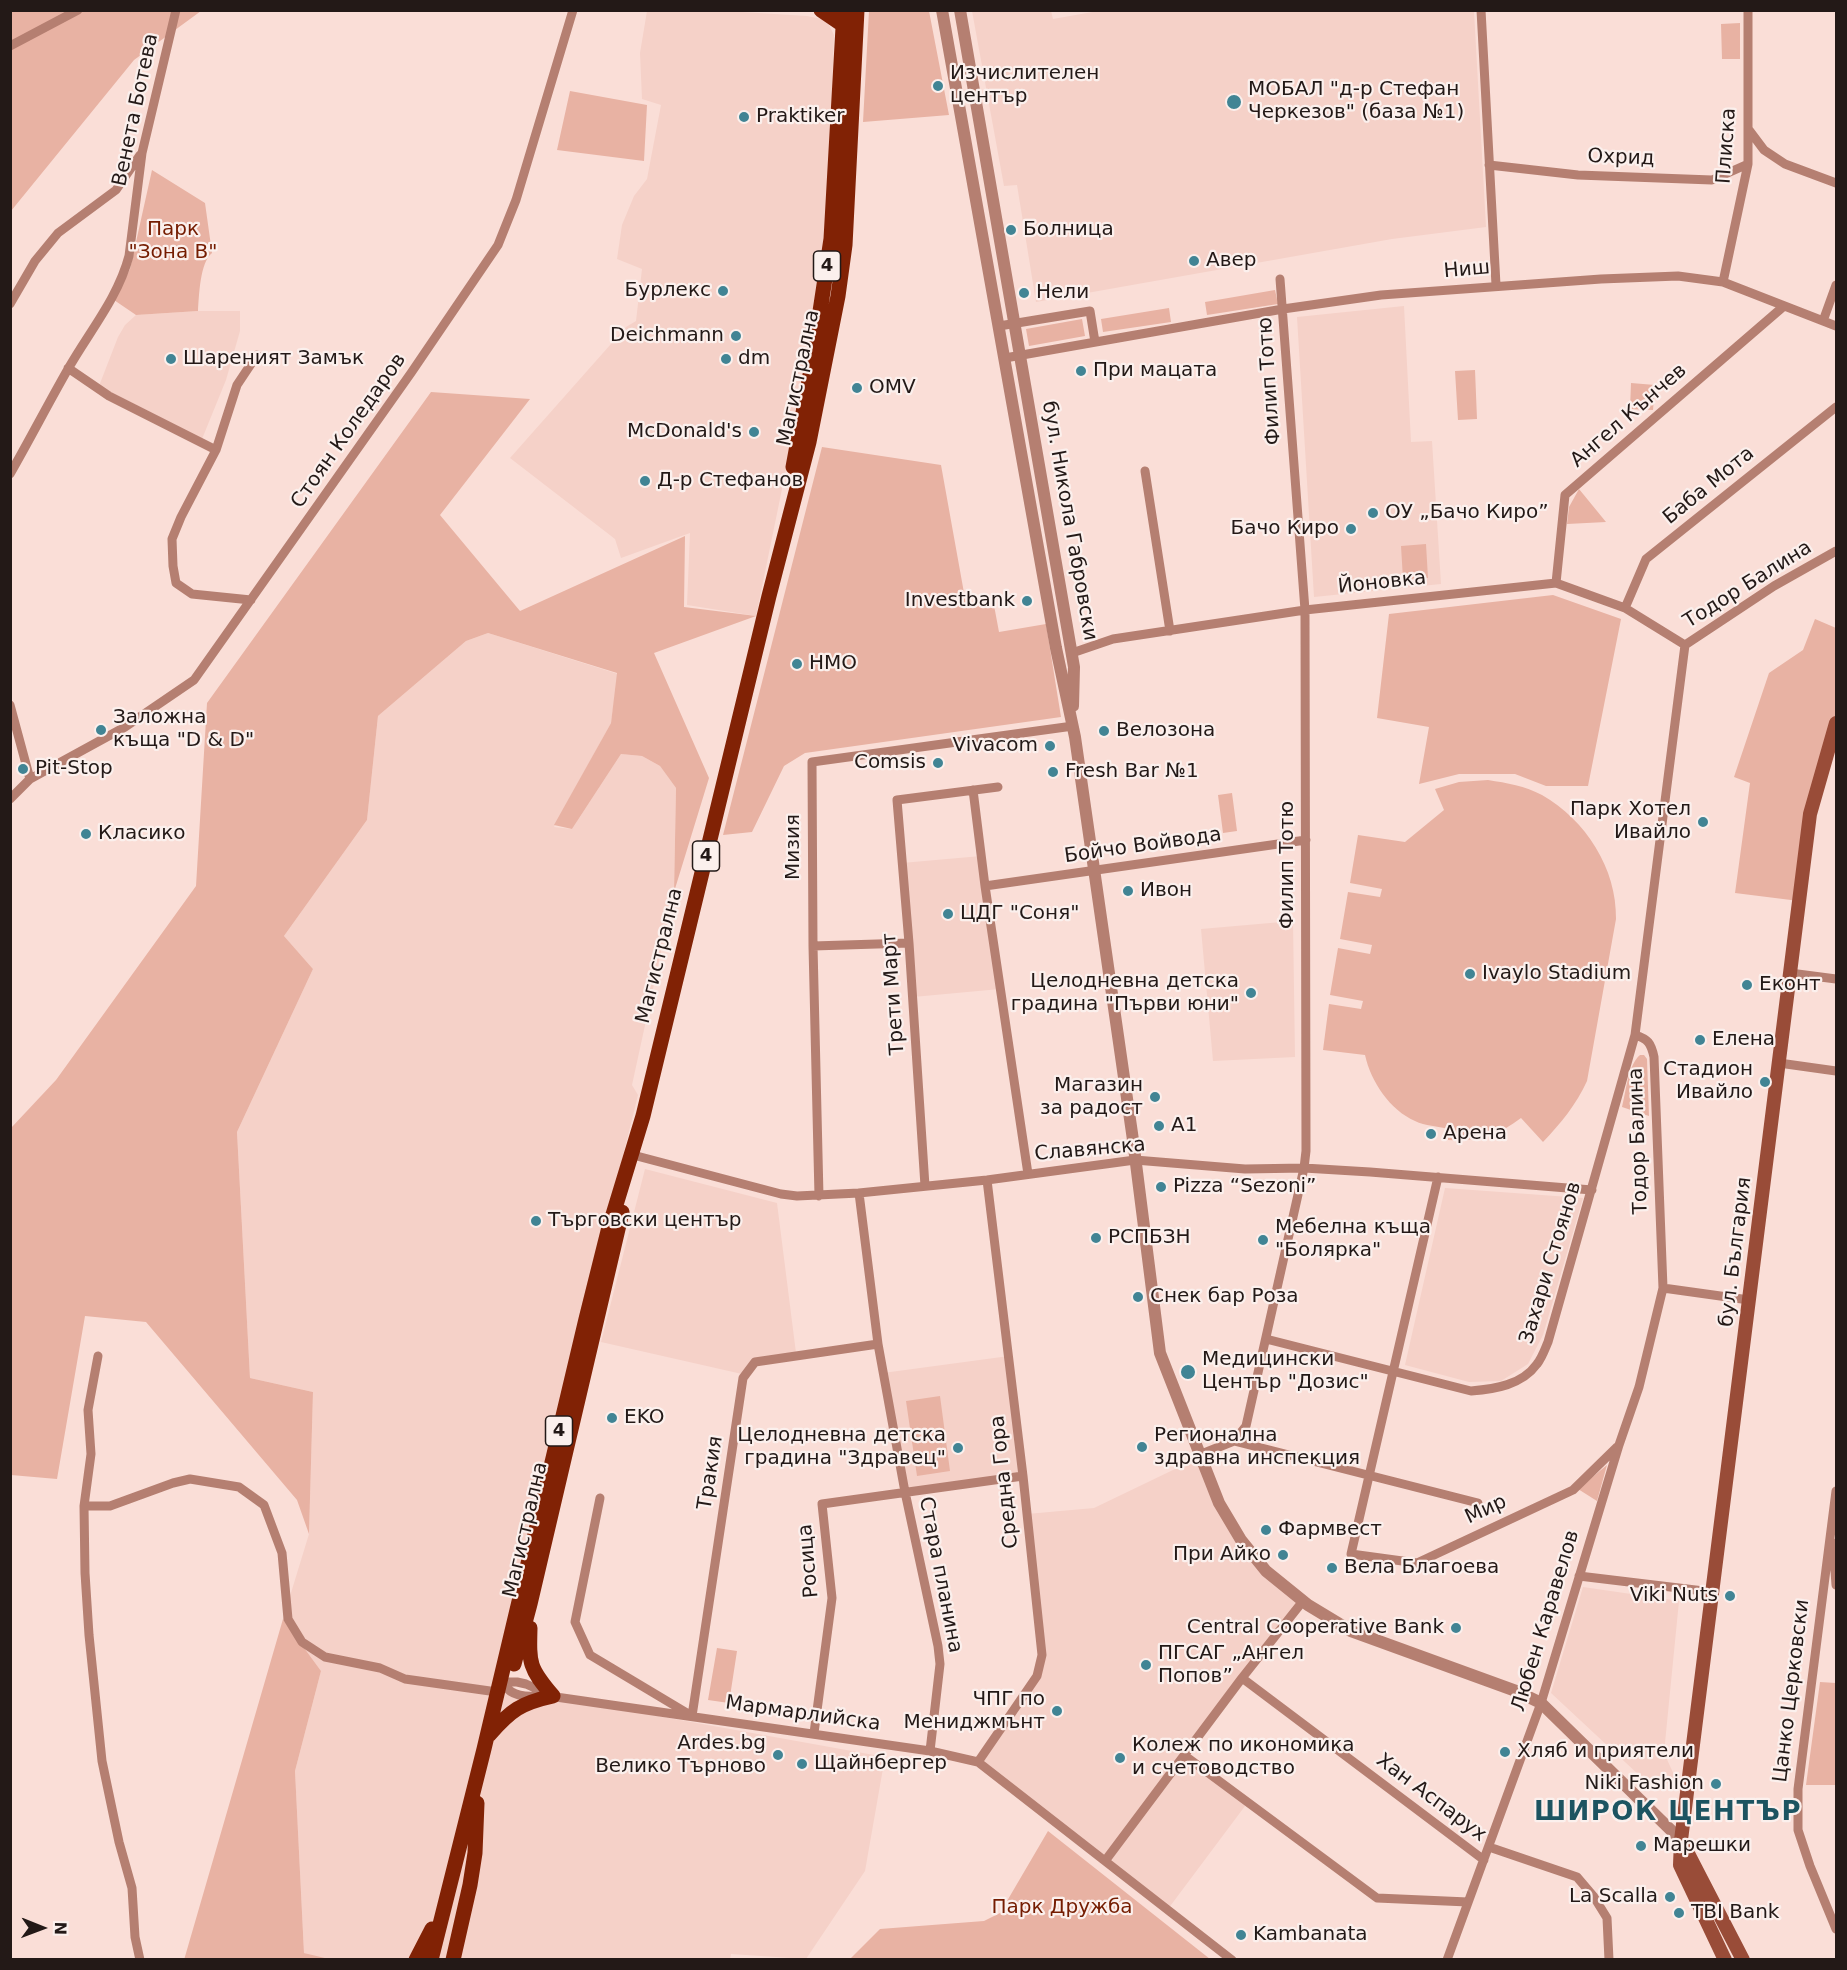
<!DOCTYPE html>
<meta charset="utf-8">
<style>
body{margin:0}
#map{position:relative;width:1847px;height:1970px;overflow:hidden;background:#faded7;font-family:"DejaVu Sans",sans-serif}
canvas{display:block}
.frame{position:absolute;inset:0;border:12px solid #231917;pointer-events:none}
.north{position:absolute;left:12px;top:1898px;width:60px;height:60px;-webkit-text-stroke:4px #fbf0ed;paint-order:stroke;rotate:91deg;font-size:16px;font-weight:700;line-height:24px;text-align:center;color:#231917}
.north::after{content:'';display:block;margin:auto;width:21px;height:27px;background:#231917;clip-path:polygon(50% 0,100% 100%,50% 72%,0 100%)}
</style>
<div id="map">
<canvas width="1847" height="1970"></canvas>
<div class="frame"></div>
<div class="north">N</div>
</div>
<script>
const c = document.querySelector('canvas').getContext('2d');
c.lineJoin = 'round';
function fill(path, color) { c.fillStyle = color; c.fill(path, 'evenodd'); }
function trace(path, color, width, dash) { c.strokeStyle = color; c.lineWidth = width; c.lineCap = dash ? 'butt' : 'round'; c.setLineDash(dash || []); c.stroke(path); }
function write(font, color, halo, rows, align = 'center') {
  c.font = font + ' "DejaVu Sans",sans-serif'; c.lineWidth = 4.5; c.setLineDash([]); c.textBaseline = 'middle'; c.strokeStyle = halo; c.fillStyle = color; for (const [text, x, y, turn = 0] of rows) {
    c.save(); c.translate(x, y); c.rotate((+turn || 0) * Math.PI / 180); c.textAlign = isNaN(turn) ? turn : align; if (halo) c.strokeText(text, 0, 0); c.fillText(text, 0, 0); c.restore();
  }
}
fill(new Path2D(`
 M1104,10l370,1 12,216 -94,12 -356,63 -19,-117 -13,1 -32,-175h79l2,8z
 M647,11h79l81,5 15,3 7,6 5,10 -7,201 -20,131 -51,249 -69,-11 3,-72 -69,25 -6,-19 -105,-81 116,-131 10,-6 6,-52 -25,-10 5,-34 12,-29 13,-17 14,-74 -19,-6 -2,-46z
 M1404,306l7,136 21,-1 9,143 -127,13 -17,-280z
 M198,311h42v20l-14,49 -24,59 -103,-53 19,-49 7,-12 11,-10z
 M488,633l130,41 -7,49 -57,104 18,2 49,-75 21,2 18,10 16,22 -2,104 -42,193 6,10 -146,591 393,71 -20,114 -59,88 -75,-5 -1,6h-401l-25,-7 -9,-182 26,-100 -38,-52 26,-85 4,-142 -63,-14 -13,-246 76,-163 -29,-33 83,-116 11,-104 88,-75z
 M981,856l19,133 -87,8 -11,-134z
 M1293,921l2,136 -82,4 -12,-132z
 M645,1169l132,34 19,150 -43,6 -11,15 -141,-32z
 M1445,1188l138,10 -40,137 -15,29 -27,17 -32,1 -64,-17z
 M1009,1356l12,118 -116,18 -22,-119z
 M1200,1457l41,83 62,61 -118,154 63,47 -80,107 -190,-147 59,-86 5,-21 -15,-141 67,-6z
 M1583,1587l96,14 -15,152 12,26 -21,11 -104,-97z`), '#f5d1c8');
fill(new Path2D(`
 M11,11h190l-67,49 -123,151z
 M869,11h60l20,104 -86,7z
 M1740,23v36h-18l-1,-35z
 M570,91l77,14 -3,56 -87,-11z
 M152,170l53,33 7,50c-12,9 -13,43 -14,58l-62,4 -22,-15 16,-31z
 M1275,290l3,14 -71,11 -2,-13z
 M1169,308l2,14 -68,10 -2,-13z
 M1082,319l3,17 -56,10 -3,-17z
 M1475,370l2,49 -19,1 -3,-49z
 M1631,383l24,2 -2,25 -23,-1z
 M431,392l99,7 -90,116 80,96 165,-75 -1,71 72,9 -102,37 55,125 -35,114 2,-104 -16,-22 -18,-10 -21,-2 -49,75 -18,-4 57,-102 6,-50 -129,-40 -22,8 -88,75 -11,104 -83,116 29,33 -76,163 13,246 63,14 -4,142 -12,-34 -151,-178 -61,-6 -28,163 -46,-4v-347l45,-48 140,-194 11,-183z
 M822,447l119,18 25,139 27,-4 6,32 47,-8 15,93 -256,36 -21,13 -32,66 -29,3z
 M1579,489l27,33 -39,2 2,-17z
 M1426,544l2,34 -25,1 -2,-33z
 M1553,595l68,24 -33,167h-42l-31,-12h-56l-40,10 10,-57 -52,-9 12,-104z
 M1815,619l21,9v95l-26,91 -11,87 -64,-8 15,-110 -16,-6 35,-104 34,-23z
 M1488,780c19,3 37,6 54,15 44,25 75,74 74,124l-29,162c-11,24 -26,42 -44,61l-22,-24c-24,18 -44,24 -73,22v-11c-10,-3 -23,-3 -33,-8 -25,-11 -44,-39 -50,-66l-42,-5 6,-46 32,5 2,-8 -33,-6 8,-47 32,6 2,-9 -32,-6 8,-47 32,5 2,-8 -32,-6 8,-48 47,7 39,-32 -9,-21 24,-7z
 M1232,793l5,38 -14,2 -5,-38z
 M1640,1055h4l3,4 2,57 -27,-9c4,-15 6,-42 18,-52z
 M940,1396l10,75 -33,5 -11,-75z
 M1607,1465l-10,36 -19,-12z
 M283,1619l38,52 -26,100 9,182 25,6 -145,1z
 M717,1648l20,3 -8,52 -21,-3z
 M1820,1682l16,1v102h-30z
 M1048,1831l162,128h-360l30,-30 104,-8 16,-8z`), '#e8b2a3');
trace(new Path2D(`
 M1481,10l15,275
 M10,46l68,-36
 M1749,130l15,20 21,14 51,19
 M1489,165l89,10 134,5 36,-16
 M1723,282l25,-118v-154
 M10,304l25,-43 23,-28 58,-43 24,-35
 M1823,321l13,-36
 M999,326l91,-15 5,31
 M1005,358l278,-49 98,-14 220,-16 77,-3 45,6 113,44
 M68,368l41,28 107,54
 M1145,471l25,160
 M10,474c20,-35 38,-70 58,-105 21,-37 50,-71 61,-113l13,-103 34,-143
 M1556,583l9,-88 219,-189
 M251,600l-59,-6 -16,-11 -3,-17 -1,-27 9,-22 35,-67 21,-65 20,-30
 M1625,608l21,-49 190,-152
 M1072,653l41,-14 192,-29 251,-27 69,25 60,37
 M10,705l20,74
 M973,790l12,96 43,288
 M10,799l20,-20 95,-52 69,-47 217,-307 87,-128 18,-45 57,-190
 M985,886l321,-46
 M813,946l96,-3
 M1790,973l46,6
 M1779,1063l57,8
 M633,1155l148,39 16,2 62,-3 128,-13 148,-20 110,9 59,-1 66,4 222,18
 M1438,1177l-87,377 66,9 156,-73 44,-43
 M925,1186l-16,-243 -12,-143 101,-13
 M859,1193l19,151 27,148 33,154 2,18 -10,87
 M819,1196l-6,-250 -1,-184 261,-36
 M1663,1288l86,12
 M1266,1339l205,52c24,-2 51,-6 66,-27 5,-6 8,-15 11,-22l87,-307
 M98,1356l-10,54 3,44 -7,52 1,67 4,62 13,126 17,81 13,46 3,49 5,23
 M1234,1441l244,62
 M1199,1455l35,-14 12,-15 58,-258 2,-17 -1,-541 -25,-331
 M1836,1491l-38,298v41l12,36 26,63
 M600,1498l-25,124 15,33 102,61 51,-338 12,-16 123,-18
 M84,1506h26l63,-23 17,-4 49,8 25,18 18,48 6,66 14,23 23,15 55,11 25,11 92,13
 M1833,1543l3,42
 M1579,1576l133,16
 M502,1677c3,17 18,20 33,19
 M1242,1678l242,182
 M500,1686l3,-4h14l9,2 22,10
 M549,1696l381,55 48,11 254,198
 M814,1733l18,-135 -10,-94 201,-28
 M1184,1755l193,143 91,4
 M978,1762l59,-86 5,-21 -19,-179 -36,-296
 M1489,1847l88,30 17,20 13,21 2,42
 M1105,1861l137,-183 61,-77
 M1447,1960l94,-257 78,-258 20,-58 24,-99 -9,-231c-3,-14 -6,-18 -19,-22l50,-390 89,-59 62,-35`), '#b57f71', 9);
trace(new Path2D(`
 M942,10l114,638 19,89 58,403 27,213 59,150 22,37 25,31 42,34 43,26 165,60 25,12 140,137
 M960,10l114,657 -1,39`), '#b57f71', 12);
trace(new Path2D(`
 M1681,1840l62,120
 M1725,1960l-45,-95 1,-25 129,-1026 26,-91`), '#994c38', 14);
trace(new Path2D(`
 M821,10l22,15
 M793,467l19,-103 19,-125 13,-229
 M514,1664l16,-60 92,-392
 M489,1735c22,-25 32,-32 64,-39 -24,-28 -24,-32 -23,-68
 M416,1960l16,-31
 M431,1960l53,-211 102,-430 22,-88 35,-115 126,-520 40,-154 29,-146 7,-51 12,-235
 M453,1960l17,-75 5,-32 2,-50`), '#812205', 15);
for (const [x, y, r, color] of [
 [938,86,6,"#418494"],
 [1234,102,8,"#418494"],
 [744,117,6,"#418494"],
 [1011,230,6,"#418494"],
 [1194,261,6,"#418494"],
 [723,291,6,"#418494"],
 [1024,293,6,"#418494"],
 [736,336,6,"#418494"],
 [171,359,6,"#418494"],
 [726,359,6,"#418494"],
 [1081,371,6,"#418494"],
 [857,388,6,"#418494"],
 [754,432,6,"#418494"],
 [645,481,6,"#418494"],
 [1373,513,6,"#418494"],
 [1351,529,6,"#418494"],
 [1027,601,6,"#418494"],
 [797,664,6,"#418494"],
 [101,730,6,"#418494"],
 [1104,731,6,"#418494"],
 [1050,746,6,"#418494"],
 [938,763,6,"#418494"],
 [23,769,6,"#418494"],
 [1053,772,6,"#418494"],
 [1703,822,6,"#418494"],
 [86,834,6,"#418494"],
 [1128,891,6,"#418494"],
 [948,914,6,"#418494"],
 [1470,974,6,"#418494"],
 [1747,985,6,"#418494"],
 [1251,993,6,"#418494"],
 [1700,1040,6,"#418494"],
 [1765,1082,6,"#418494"],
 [1155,1097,6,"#418494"],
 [1159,1126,6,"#418494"],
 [1431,1134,6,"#418494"],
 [1161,1187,6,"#418494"],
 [536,1221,6,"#418494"],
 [1096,1238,6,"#418494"],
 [1263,1240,6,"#418494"],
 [1138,1297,6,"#418494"],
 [1188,1372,8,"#418494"],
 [612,1418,6,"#418494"],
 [1142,1447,6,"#418494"],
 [958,1448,6,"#418494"],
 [1266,1530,6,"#418494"],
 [1283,1555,6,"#418494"],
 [1332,1568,6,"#418494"],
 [1730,1596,6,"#418494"],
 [1456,1628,6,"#418494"],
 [1146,1665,6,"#418494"],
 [1057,1711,6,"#418494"],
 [1505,1752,6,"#418494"],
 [778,1755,6,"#418494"],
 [1120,1758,6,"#418494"],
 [802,1764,6,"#418494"],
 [1716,1784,6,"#418494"],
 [1641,1846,6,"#418494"],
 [1670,1897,6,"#418494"],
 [1679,1913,6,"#418494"],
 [1241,1935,6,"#418494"]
]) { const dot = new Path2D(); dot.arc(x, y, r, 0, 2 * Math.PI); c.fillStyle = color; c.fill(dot); trace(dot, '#fbf0ed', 2); }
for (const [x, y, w] of [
 [827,266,27],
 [706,856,27],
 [559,1431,27]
]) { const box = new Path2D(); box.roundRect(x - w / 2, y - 15, w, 30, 4.5); c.fillStyle = '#fbf0ed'; c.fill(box); trace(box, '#231917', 1.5); }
write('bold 18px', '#231917', null, [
 ["4",827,266],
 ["4",706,856],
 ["4",559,1431]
]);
write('20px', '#231917', '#fbf0ed', [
 ["Изчислителен",950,74],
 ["център",950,97],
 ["МОБАЛ \"д-р Стефан",1248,90],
 ["Черкезов\" (база №1)",1248,113],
 ["Praktiker",756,117],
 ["Болница",1023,230],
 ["Авер",1206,261],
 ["Бурлекс",711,291,"right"],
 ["Нели",1036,293],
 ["Deichmann",724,336,"right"],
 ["Шареният Замък",183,359],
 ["dm",738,359],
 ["При мацата",1093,371],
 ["OMV",869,388],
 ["McDonald's",742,432,"right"],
 ["Д-р Стефанов",657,481],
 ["ОУ „Бачо Киро”",1385,513],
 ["Бачо Киро",1339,529,"right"],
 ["Investbank",1015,601,"right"],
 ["HMO",809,664],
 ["Заложна",113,718],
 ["къща \"D & D\"",113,741],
 ["Велозона",1116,731],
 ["Vivacom",1038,746,"right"],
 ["Comsis",926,763,"right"],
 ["Pit-Stop",35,769],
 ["Fresh Bar №1",1065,772],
 ["Парк Хотел",1691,810,"right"],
 ["Ивайло",1691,833,"right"],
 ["Класико",98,834],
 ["Ивон",1140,891],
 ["ЦДГ \"Соня\"",960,914],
 ["Ivaylo Stadium",1482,974],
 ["Целодневна детска",1239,982,"right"],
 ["градина \"Първи юни\"",1239,1005,"right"],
 ["Еконт",1759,985],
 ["Елена",1712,1040],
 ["Стадион",1753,1070,"right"],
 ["Ивайло",1753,1093,"right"],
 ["Магазин",1143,1086,"right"],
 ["за радост",1143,1109,"right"],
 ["A1",1171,1126],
 ["Арена",1443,1134],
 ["Pizza “Sezoni”",1173,1187],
 ["Търговски център",548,1221],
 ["Мебелна къща",1275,1228],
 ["\"Болярка\"",1275,1251],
 ["РСПБЗН",1108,1238],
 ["Снек бар Роза",1150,1297],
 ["Медицински",1202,1360],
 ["Център \"Дозис\"",1202,1383],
 ["EKO",624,1418],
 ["Целодневна детска",946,1436,"right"],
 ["градина \"Здравец\"",946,1459,"right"],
 ["Регионална",1154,1436],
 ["здравна инспекция",1154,1459],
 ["Фармвест",1278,1530],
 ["При Айко",1271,1555,"right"],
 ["Вела Благоева",1344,1568],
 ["Viki Nuts",1718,1596,"right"],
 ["Central Cooperative Bank",1444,1628,"right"],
 ["ПГСАГ „Ангел",1158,1654],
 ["Попов”",1158,1677],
 ["ЧПГ по",1045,1700,"right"],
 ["Мениджмънт",1045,1723,"right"],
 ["Ardes.bg",766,1744,"right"],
 ["Велико Търново",766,1767,"right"],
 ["Колеж по икономика",1132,1746],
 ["и счетоводство",1132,1769],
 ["Хляб и приятели",1517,1752],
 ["Щайнбергер",814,1764],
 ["Niki Fashion",1704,1784,"right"],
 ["Марешки",1653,1846],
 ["La Scalla",1658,1897,"right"],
 ["TBI Bank",1691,1913],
 ["Kambanata",1253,1935]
], 'left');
write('20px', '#231917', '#fbf0ed', [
 ["Венета Ботева",136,110,-78],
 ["Плиска",1727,146,-86],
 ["Охрид",1621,158,2],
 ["Ниш",1467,270,-5],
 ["Магистрална",799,378,-78],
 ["Филип Тотю",1270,381,-94],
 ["Ангел Кънчев",1629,416,-41],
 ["Стоян Коледаров",349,431,-55],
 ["Баба Мота",1709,486,-39],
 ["бул. Никола Габровски",1069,521,80],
 ["Йоновка",1382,583,-6],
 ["Тодор Балина",1748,585,-32],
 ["Бойчо Войвода",1143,846,-8],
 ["Мизия",794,847,-90],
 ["Филип Тотю",1288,865,-90],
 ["Магистрална",660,956,-76],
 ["Трети Март",894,994,-94],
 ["Тодор Балина",1639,1141,-92],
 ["Славянска",1090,1150,-5],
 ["бул. България",1736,1252,-83],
 ["Захари Стоянов",1551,1263,-73],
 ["Тракия",711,1473,-81],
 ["Средна Гора",1005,1482,-96],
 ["Мир",1486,1510,-25],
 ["Магистрална",526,1530,-77],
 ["Росица",809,1561,-95],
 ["Стара планина",940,1575,79],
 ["Любен Каравелов",1546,1621,-73],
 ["Цанко Церковски",1792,1691,-83],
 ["Мармарлийска",803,1714,8],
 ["Хан Аспарух",1431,1798,37]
]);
write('20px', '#751c01', '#fbf0ed', [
 ["Парк",173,230],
 ["\"Зона В\"",173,253],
 ["Парк Дружба",1062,1908]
]);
c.letterSpacing = '1.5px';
write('bold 26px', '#1d5461', '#fbf0ed', [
 ["ШИРОК ЦЕНТЪР",1668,1813]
]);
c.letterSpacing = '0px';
</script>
